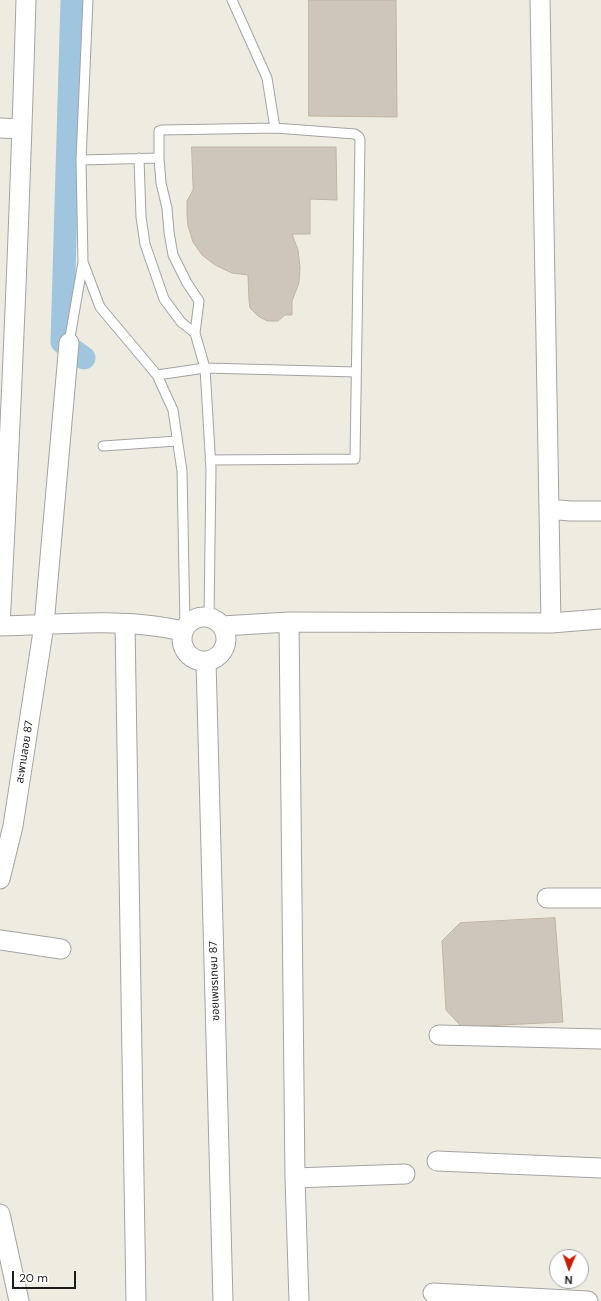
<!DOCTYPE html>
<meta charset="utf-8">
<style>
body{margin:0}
#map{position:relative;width:601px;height:1301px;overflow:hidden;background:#eeece1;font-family:"DM Sans",sans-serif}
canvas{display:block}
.north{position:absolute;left:549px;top:1249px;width:40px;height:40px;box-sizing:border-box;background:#fff;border:1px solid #a4a4a4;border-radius:50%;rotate:182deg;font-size:11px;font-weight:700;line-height:16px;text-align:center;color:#1c1c1c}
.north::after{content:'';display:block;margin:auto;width:14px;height:18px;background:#c82000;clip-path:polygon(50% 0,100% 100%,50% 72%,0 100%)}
.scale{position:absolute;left:12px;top:1271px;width:64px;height:18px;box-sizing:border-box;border:2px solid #1c1c1c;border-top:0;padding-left:5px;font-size:12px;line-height:14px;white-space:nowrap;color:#1c1c1c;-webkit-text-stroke:3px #fff;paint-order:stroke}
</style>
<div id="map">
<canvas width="601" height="1301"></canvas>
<div class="north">N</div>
<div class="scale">20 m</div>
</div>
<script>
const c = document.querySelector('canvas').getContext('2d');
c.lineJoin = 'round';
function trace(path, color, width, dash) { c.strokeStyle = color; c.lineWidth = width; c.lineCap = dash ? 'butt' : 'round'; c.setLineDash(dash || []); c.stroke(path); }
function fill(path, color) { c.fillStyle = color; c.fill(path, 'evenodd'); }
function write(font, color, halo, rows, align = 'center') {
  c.font = font + ' "DM Sans","Noto Sans Thai",sans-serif'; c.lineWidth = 3; c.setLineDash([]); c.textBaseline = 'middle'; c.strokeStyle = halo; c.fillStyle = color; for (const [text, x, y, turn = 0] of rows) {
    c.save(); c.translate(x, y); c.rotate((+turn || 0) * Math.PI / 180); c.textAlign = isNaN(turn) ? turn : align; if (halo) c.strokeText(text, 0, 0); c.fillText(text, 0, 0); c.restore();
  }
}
trace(new Path2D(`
 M72,0l-10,342 22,16`), '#9fc6de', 23);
const building = new Path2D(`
 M309,0h87l1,117 -88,-1z
 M192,147h144l1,53 -27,-1v35h-18l6,16 2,17 -1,16 -7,18v14h-7l-7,6h-11l-9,-5 -8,-8 -1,-7 -1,-26 -16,-2 -17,-8 -13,-10 -9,-13 -5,-16 -1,-11v-14l6,-11z
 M555,918l8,104 -101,5 -16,-17 -4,-69 18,-18z`);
fill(building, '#cec6ba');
trace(building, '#c0b4a3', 1);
const lane = new Path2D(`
 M232,0l35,78 8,50
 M139,158l2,59 4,27 19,55 17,23 14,11
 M81,160l78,-2
 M83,262l17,45 57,68 16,35 9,61 3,155
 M69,343l14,-81 -2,-102 7,-160
 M157,375l48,-7 151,4
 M103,446l74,-5
 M209,617l2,-148 -6,-101 -10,-35 4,-32 -12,-18 -14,-28 -4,-23 -2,-24 -6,-25 -2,-25v-27l3,-1 113,-2 80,6 4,3 1,3 -5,319 -145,1`);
const street = new Path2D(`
 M540,0l11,623
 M0,128l22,1
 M549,509l21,2h31
 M182 639a22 22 0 1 1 44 0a22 22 0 1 1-44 0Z
 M289,622l6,556 4,123
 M125,624l11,677
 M0,626c11,-208 20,-417 26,-626
 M0,626c59,-1 125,-9 182,5
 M222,626l67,-4 262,1 50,-4
 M206,661l17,640
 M0,879l13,-53 31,-201 25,-282
 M547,898h54
 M0,940l61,9
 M439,1035l162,4
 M437,1161l164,7
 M295,1178l110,-4
 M0,1214l19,87
 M433,1293l155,8`);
trace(lane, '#a3a3a3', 11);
trace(street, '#a3a3a3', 21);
trace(lane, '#fff', 9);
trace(street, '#fff', 19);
write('11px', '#1c1c1c', '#fff', [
 ["สะพานลอย 87",25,752,-81],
 ["ซอยเพชรเกษม 87",215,981,-92]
]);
</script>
